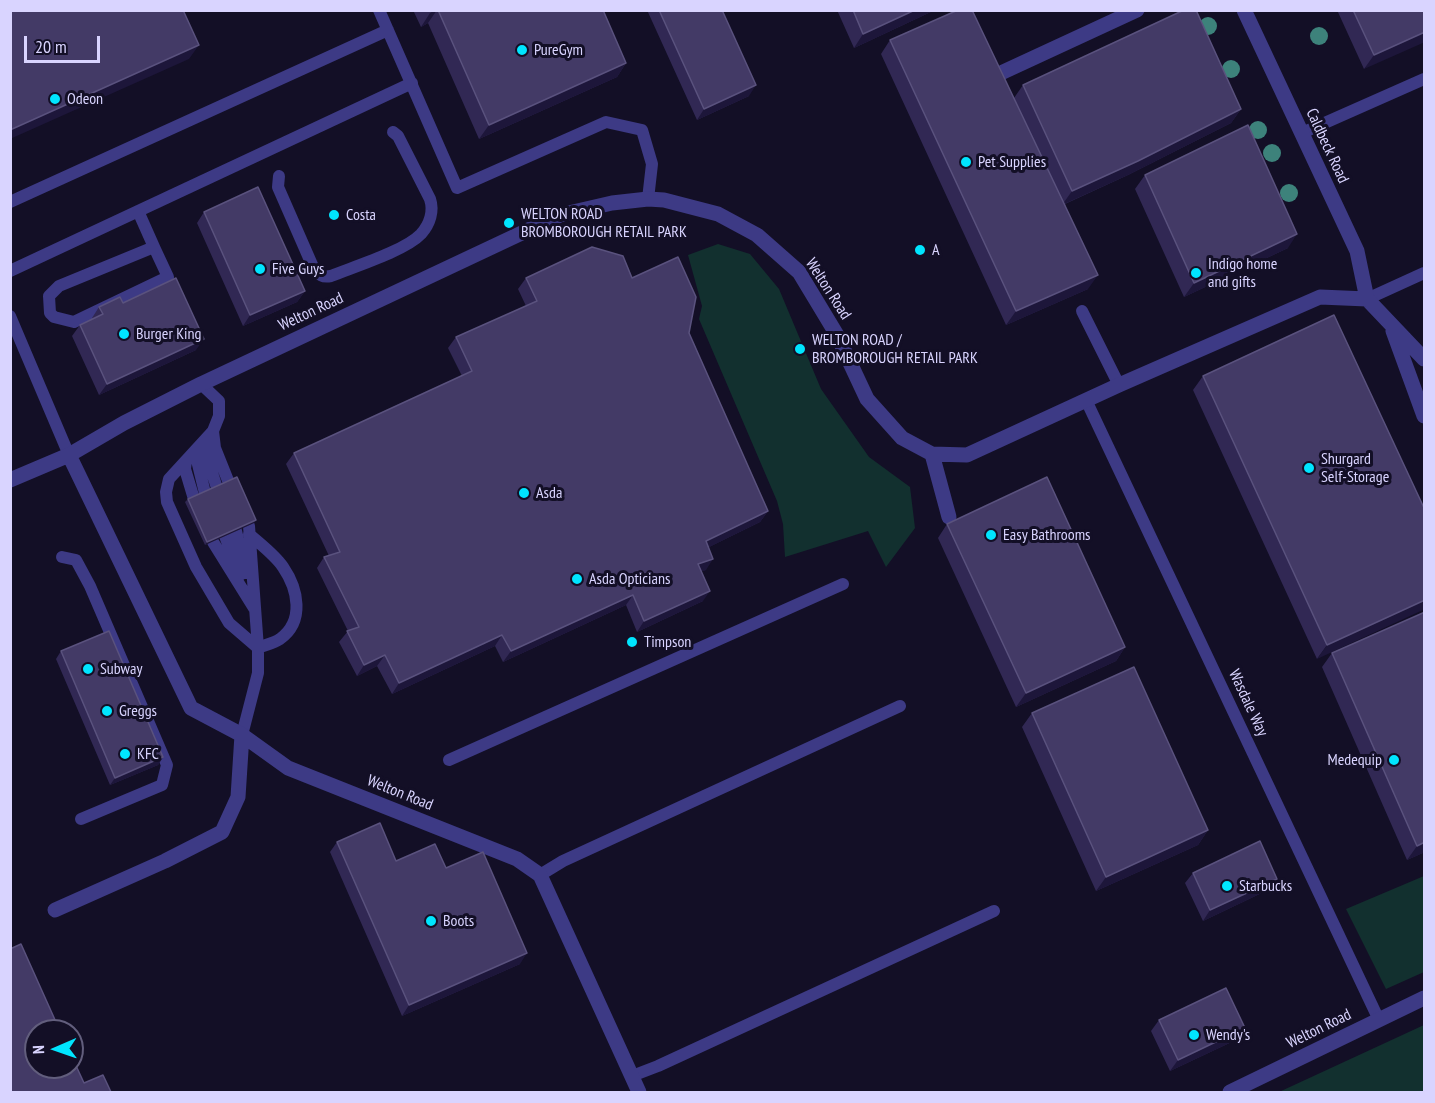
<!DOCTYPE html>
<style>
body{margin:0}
#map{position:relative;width:1435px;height:1103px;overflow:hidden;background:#130f26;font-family:"PT Sans Narrow",sans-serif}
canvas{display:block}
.frame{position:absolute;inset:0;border:12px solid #d9d4ff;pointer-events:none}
.north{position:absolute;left:24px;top:1019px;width:60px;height:60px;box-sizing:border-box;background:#130f26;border:2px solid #625e7d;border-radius:50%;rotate:268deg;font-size:16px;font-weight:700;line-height:24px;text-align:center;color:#d9d4ff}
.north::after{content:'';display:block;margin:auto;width:21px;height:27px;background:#00e5ff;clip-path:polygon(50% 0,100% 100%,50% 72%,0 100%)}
.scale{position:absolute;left:24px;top:36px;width:76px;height:27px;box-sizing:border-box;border:3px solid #d9d4ff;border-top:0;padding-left:8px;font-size:18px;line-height:21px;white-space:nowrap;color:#d9d4ff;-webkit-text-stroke:4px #130f26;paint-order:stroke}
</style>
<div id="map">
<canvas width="1435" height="1103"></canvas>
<div class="frame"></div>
<div class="north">N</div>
<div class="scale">20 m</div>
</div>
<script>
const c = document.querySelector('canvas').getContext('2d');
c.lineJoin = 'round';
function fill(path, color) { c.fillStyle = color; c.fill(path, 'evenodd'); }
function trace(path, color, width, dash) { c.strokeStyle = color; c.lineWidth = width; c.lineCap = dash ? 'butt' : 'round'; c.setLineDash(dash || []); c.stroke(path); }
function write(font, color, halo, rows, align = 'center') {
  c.font = font + ' "PT Sans Narrow",sans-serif'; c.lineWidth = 6; c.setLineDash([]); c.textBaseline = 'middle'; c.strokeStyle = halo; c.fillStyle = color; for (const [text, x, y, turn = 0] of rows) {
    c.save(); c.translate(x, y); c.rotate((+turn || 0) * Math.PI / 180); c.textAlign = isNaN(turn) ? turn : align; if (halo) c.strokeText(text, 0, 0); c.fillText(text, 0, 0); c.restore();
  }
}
fill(new Path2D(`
 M718,244l32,10 29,35 42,100 48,68 41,30 5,41 -29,39 -18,-36 -83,26 -2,-33 -6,-23 -78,-182 3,-13 -14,-51z
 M1424,876v96l-38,17 -40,-80z
 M1424,1025v67h-145z`), '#12302f');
trace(new Path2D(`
 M379,10l78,178 149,-66 36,8 10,34 -4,35
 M1302,133l122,-54
 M279,176l-1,11 35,80c6,7 8,11 18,9 22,-9 74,-25 90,-42 9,-10 13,-23 9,-35l-32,-63 -5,-4
 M10,202l378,-172
 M138,211l16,36 -95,39 -10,10 1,17 4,4 20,5 94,-45 -14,-30
 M10,271l402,-188
 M1367,299l57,-26
 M1082,311l37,74
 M10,316l59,139
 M201,384l18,17v15l-6,15 -44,48 -3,13 1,10 29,65 33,56 29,25c7,-3 16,-5 22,-9 25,-18 18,-50 3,-72 -8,-12 -23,-23 -34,-33
 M1086,400l293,620
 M213,431l2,17 14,35
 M205,441v10l12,37
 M195,452l10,41
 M186,461l-1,8 9,30
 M236,531l10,42
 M225,536l15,39
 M213,542l41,66
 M62,557l14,3 14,26 77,179 -5,20 -81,34
 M242,735l16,-62v-25l-9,-122
 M449,760l394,-176
 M540,875l23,-14 337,-155
 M632,1076l26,-10 336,-155`), '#3d3a85', 12);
trace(new Path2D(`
 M1244,10l113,241 10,48 57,60
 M1003,72l134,-62
 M1393,331l31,85
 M932,454l17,63
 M69,455l122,253 51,27 46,33 229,91 23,16 99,217
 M10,480l59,-25 55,-32 77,-39 359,-169 52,-12 36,-4 16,1 54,14 39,21 42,37 38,63 30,64 35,39 30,16 35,1 152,-70 201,-88 47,2
 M55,910l110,-49 57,-29 16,-35 4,-62
 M1230,1092l194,-94`), '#3d3a85', 15);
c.fillStyle = '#3d827b';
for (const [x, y] of [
 [1208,26],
 [1319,36],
 [1231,69],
 [1258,130],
 [1272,153],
 [1289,193]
]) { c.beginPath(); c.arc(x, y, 9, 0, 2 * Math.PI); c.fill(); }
fill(new Path2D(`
 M413,10h190l23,53 -9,14 -138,62 -51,-116 -7,4z
 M647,10h75l27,86 -52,24z
 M837,10h98l-81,38z
 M1337,10h88l-61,59z
 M890,40l124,58 9,-13 218,24 -10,14 -103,52 -63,29 23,85 -82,36 -125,-271z
 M1145,175l143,73 -104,49 -49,-108z
 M204,212l101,79 -8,11 -54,24 -46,-103z
 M526,278h106l57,55 79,178 -8,11 -51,25 -3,23 -5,1 2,30 -66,31 -11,-27 -123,57 -8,-16 -103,48 -15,-28 -20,10 -18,-34 9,-11 -31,-63 7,-11 5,-1 -43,-92 8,-11 168,-77 -14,-28 8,-11 70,-31 -8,-17z
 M123,303l73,47 -97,45 -27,-59 8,-11 13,-6 -1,-1 7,-11z
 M1203,376l222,134 -108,149 -124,-269z
 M188,499l66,24 -49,22 -20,-43z
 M947,524l178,123 -9,14 -100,46 -78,-169z
 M1425,612v240l-18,8 -85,-193 10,-14z
 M61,651l102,106 -5,8 -48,20 -54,-126z
 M1032,713l176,117 -10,15 -102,46 -74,-164z
 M337,842l59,19 50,7 74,96 -118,52 -72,-164z
 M1193,873l84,6 -7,10 -67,32 -18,-38z
 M1159,1020l86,8 -7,11 -68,32 -19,-40z`), '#312854');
fill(new Path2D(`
 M435,10h2l-9,13 -7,4 9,-14z
 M915,10h20l-81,38 9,-14z
 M1425,32v10l-61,27 10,-14z
 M199,45l-10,14 -179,80v-9z
 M626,63l-9,14 -138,62 10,-14z
 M756,85l-7,11 -52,24 7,-11z
 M1241,109l-10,14 -103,52 -66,30 10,-14z
 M1297,234l-9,14 -104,49 10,-14z
 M1098,275l-10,14 -82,36 10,-14z
 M305,291l-8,11 -54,24 7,-11z
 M204,339l-8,11 -97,45 8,-11z
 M768,511l-8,11 -61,30 7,-11z
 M256,520l-2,3 -49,22 2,-3z
 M713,559l-7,11 -16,5 8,-11z
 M710,591l-7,10 -66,31 7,-11z
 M633,595l-7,10 -123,57 8,-11z
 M1425,600v9l-108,50 10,-14z
 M502,635l-7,11 -103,48 7,-11z
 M1125,647l-9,14 -100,46 10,-14z
 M385,655l-8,11 -20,10 7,-11z
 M163,757l-5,8 -48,20 5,-7z
 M1208,830l-10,15 -102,46 10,-14z
 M1425,842v10l-18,8 10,-14z
 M1277,879l-7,10 -67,32 7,-11z
 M527,953l-7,11 -118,52 7,-11z
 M1245,1028l-7,11 -68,32 8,-11z`), '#1d163a');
const building = new Path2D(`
 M10,10h173l16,35 -189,85z
 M438,10h165l23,53 -137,62z
 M659,10h63l34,75 -52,24z
 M853,10h62l-52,24z
 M958,10h14l126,265 -82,36 -126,-271z
 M1184,10h12l45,99 -103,52 -66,30 -49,-106z
 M1353,10h72v22l-51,23z
 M1248,125l49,109 -103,49 -49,-108z
 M258,187l47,104 -55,24 -46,-103z
 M592,247l31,9 9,22 46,-21 18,40 -7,36 79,178 -62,30 7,18 -15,5 12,27 -66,30 -11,-26 -122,56 -9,-16 -103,48 -14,-28 -21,10 -17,-34 12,-4 -35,-70 16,-5 -46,-99 178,-82 -16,-34 81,-36 -11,-23z
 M176,278l28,61 -97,45 -27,-59 23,-11 -4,-7 21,-10 3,6z
 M1334,315l91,195v90l-98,45 -124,-269z
 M237,477l19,43 -49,22 -19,-43z
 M1047,477l78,170 -99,46 -79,-169z
 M1425,612v230l-8,4 -85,-193z
 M109,631l54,126 -48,21 -54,-127z
 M1134,667l74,163 -102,47 -74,-164z
 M380,823l16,38 39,-17 11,24 37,-16 44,101 -118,52 -72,-163z
 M1260,841l17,38 -67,31 -17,-37z
 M21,944l39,87h-24v36h36v-10l12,26 19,-8 8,17h-101v-143z
 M1226,988l19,40 -67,32 -19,-40z`);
fill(building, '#433a66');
trace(building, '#5a527e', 1.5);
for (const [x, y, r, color] of [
 [522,50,6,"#00e5ff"],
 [55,99,6,"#00e5ff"],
 [966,162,6,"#00e5ff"],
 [334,215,6,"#00e5ff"],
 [509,223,6,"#00e5ff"],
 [920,250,6,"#00e5ff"],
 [260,269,6,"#00e5ff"],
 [1196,273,6,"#00e5ff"],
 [124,334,6,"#00e5ff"],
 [800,349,6,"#00e5ff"],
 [1309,468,6,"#00e5ff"],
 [524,493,6,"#00e5ff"],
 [991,535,6,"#00e5ff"],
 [577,579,6,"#00e5ff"],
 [632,642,6,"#00e5ff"],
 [88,669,6,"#00e5ff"],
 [107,711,6,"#00e5ff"],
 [125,754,6,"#00e5ff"],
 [1394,760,6,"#00e5ff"],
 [1227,886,6,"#00e5ff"],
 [431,921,6,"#00e5ff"],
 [1194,1035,6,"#00e5ff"]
]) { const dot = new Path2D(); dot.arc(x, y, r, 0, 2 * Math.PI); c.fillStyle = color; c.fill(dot); trace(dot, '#130f26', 2); }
write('16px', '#d9d4ff', '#130f26', [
 ["PureGym",534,50],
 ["Odeon",67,99],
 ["Pet Supplies",978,162],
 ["WELTON ROAD",521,214],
 ["BROMBOROUGH RETAIL PARK",521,232],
 ["Costa",346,215],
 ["A",932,250],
 ["Indigo home",1208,264],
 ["and gifts",1208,282],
 ["Five Guys",272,269],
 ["Burger King",136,334],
 ["WELTON ROAD /",812,340],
 ["BROMBOROUGH RETAIL PARK",812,358],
 ["Shurgard",1321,459],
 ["Self-Storage",1321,477],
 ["Asda",536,493],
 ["Easy Bathrooms",1003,535],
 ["Asda Opticians",589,579],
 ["Timpson",644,642],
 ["Subway",100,669],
 ["Greggs",119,711],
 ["KFC",137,754],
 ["Medequip",1382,760,"right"],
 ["Starbucks",1239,886],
 ["Boots",443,921],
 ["Wendy's",1206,1035]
], 'left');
write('16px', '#d9d4ff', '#130f26', [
 ["Caldbeck Road",1327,146,65],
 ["Welton Road",828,289,57],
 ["Welton Road",311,312,-25],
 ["Wasdale Way",1248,703,65],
 ["Welton Road",400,793,22],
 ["Welton Road",1319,1029,-26]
]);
</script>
